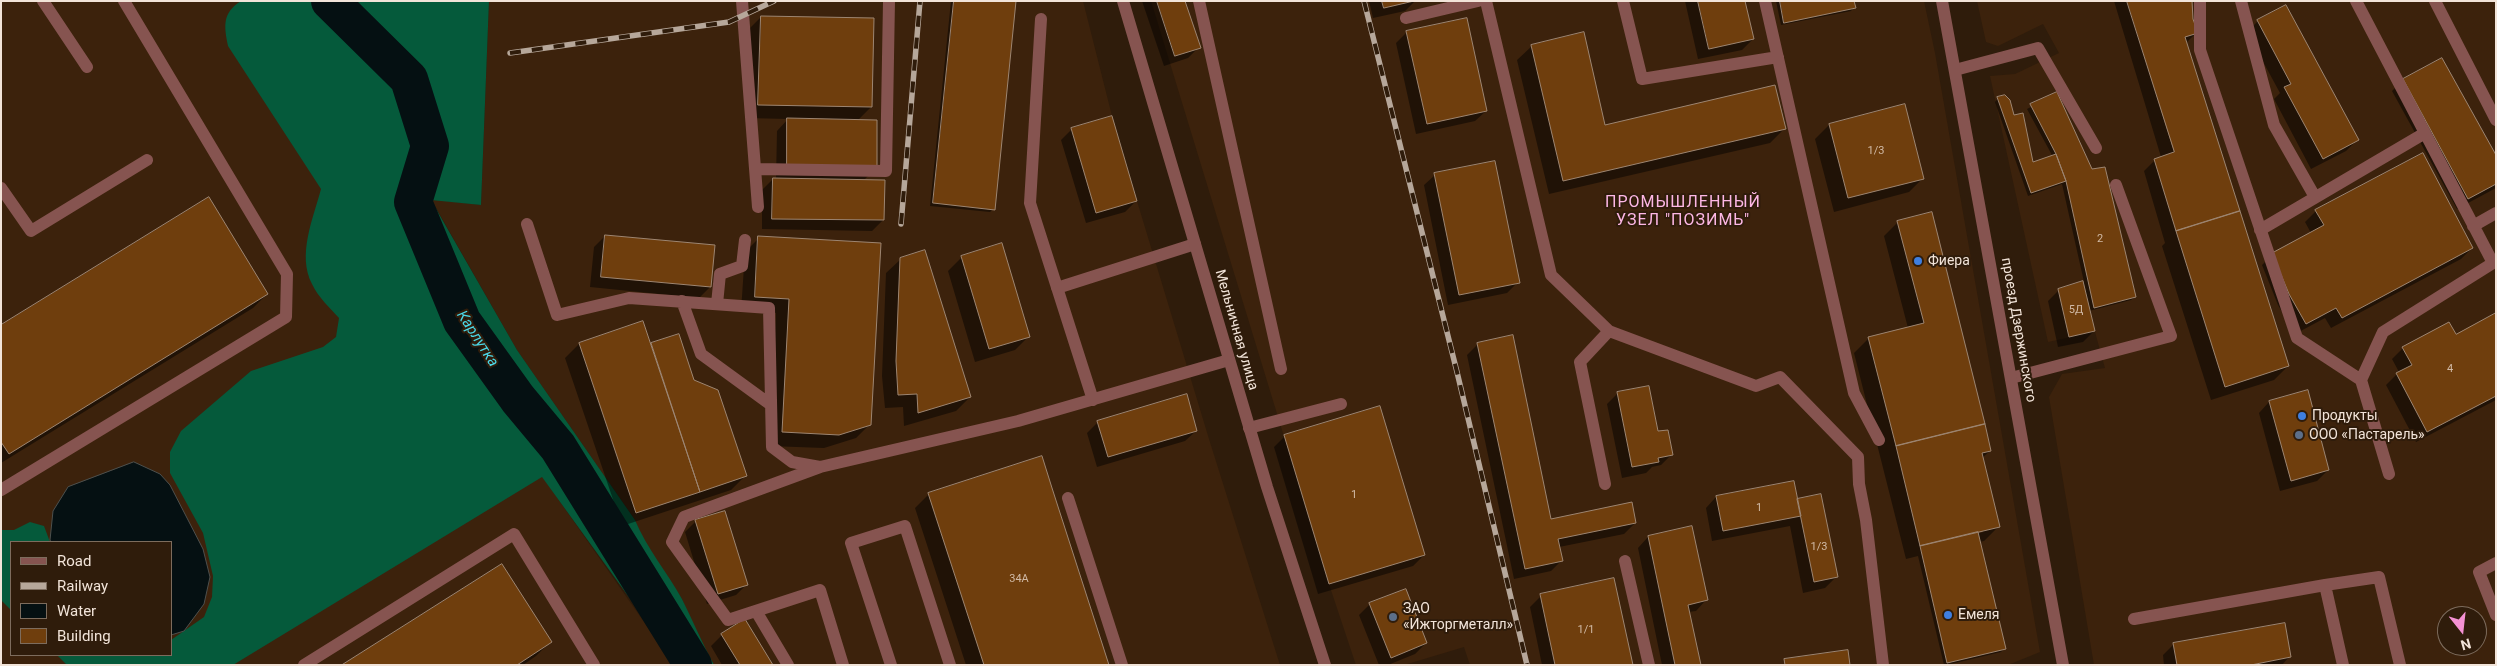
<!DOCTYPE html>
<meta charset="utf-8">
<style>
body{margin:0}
#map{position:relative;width:2497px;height:666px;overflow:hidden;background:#2f1c0b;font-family:Roboto,sans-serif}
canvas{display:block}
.frame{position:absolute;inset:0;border:2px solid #f2e4d9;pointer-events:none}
.legend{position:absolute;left:10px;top:541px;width:162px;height:115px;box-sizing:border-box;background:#2f1c0b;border:1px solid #7d6c5d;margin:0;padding:6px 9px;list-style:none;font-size:15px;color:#f2e4d9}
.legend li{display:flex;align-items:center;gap:10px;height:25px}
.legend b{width:25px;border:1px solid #7d6c5d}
.north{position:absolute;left:2437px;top:606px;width:50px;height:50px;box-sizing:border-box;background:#2f1c0b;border:1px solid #7d6c5d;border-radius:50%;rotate:164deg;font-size:14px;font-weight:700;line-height:20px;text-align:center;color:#f2e4d9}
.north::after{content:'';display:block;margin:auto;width:18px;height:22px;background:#f491d4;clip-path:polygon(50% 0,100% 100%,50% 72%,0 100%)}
</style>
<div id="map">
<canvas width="2497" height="666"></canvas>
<div class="frame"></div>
<ul class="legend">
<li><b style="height:6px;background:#865450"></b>Road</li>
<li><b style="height:6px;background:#b6a79a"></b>Railway</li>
<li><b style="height:14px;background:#051012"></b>Water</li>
<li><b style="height:14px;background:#6f3e0d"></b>Building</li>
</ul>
<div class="north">N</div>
</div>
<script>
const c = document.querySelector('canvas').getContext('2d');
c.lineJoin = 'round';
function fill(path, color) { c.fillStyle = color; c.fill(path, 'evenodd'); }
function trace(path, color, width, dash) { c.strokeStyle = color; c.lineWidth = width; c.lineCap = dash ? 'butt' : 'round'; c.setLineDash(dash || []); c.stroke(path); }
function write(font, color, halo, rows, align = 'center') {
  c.font = font + ' Roboto,sans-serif'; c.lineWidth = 4; c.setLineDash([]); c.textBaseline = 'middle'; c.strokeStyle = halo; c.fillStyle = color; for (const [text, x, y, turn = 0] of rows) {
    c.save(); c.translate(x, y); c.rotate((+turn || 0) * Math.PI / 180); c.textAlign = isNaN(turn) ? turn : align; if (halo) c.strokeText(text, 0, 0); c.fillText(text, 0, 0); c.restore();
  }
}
fill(new Path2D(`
 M1,1h302l239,475 132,189h-673zM11,542h160v113h-160z
 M489,1h594l29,115 25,85 72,238 71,226h-566l-16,-27 -16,-39 -38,-57 -9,-22 -118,-170 -86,-151 50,6z
 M1151,1h773l11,52 105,599 -32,13h-538l-6,-18 -60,18h-48l-27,-81z
 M1977,1h519v664h-402l-45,-268 13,-23 43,-6 -10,-36 -47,10 -58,-266 25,-2 44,-21 -16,-29 -45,22 -12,-4zM2447,616h30v30h-30z`), '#3c220c');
fill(new Path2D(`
 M241,1h248l-8,204 -50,-5 86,150 118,170c12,29 32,52 47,79 11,22 20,44 32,66h-36l-136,-188 -309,188h-166l-10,-10h114v-15l33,-23 8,-20 1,-21 -10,-43 -33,-60v-21l11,-21 70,-60 72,-24 13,-10 3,-19c-9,-10 -21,-21 -27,-34 -15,-29 1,-65 9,-95l-93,-143c-4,-20 -6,-33 13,-45z
 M30,522l14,4 6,16h-39v68l-10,-10v-70h13z`), '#055a3b');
const water = new Path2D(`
 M134,462l26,12 10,11 33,64 7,28 -6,27 -20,27 -13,4v-93h-120l-1,-2 3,-29 15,-24z`);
fill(water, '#051012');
trace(water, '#4c504e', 1);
fill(new Path2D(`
 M951,1h64l-22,208 -3,3 -60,-6z
 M1142,1h42l15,46 -11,11 -24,8z
 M1369,1h46l-10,10 -32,7z
 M1685,1h59l9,38 -11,11 -44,9z
 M1776,1h77l1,6 -3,4 -70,14z
 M2114,1h77l1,18 4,14 -10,10 102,323 -14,14 -63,20 -49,-154 3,-3 -21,-72 11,-11 6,-3z
 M2286,6l71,134 -11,11 -35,18 -37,-70 6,-6 -33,-61 11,-11z
 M761,17l110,90 -14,14 19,47 -13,13 20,39 -11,11 -110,-2v-39l11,-11h3l1,-48 11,-12 -43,-1 2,-87z
 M1407,32l79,79 -11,10 -59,13 -20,-91z
 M1532,46l72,81 180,2 -14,14 -221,51 -32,-134z
 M2403,80l93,78v30l-39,21 -65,-118z
 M2056,94l79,203 -4,3 -42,11 5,20 -11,11 -25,5 -10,-46 11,-11 25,-8 -22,-98 -34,12 -33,-94 3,-4 15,19 19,47 21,-7 -26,-48z
 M1829,125l94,53 -14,14 -75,20 -19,-73z
 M1072,129l64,72 -11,11 -39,11 -25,-83z
 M1435,175l83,107 -11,11 -59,12 -24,-120z
 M2316,211l156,37 -11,11 -130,69 -6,-10 -30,16 -17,-29 -16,-40 11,-11 38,-21 -6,-11z
 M1898,222l92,229 -8,7 16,69 -14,14 -5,1 26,106 -4,4 -54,13h-3l-26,-109 -12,3 -52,-206 14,-14 40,-11 -24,-92zM1983,530v2l-6,2v-3z
 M605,236l105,51 -11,11 -109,-11 4,-40z
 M759,238l111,186 -14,14 -32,10 -55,-2 7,-133 -35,-2 4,-59z
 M962,257l67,79 -14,14 -40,12 -27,-91z
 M901,259l69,138 -14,14 -52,15 -1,-19 -18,1 -3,-32 4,-103z
 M267,294l-14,14 -252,155v-137z
 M2496,314v86l-80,42 -30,-57 13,-13 -7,-13 11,-11 52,-13z
 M643,323l7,22 28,-10 15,46 52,95 -14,14 -109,36 -57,-168 14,-14z
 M1478,344l72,176 85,3 -11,11 -65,13 3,13 -11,11 -37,8 -47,-224z
 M1618,393l39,40 15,21 -11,11 -9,2 -6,6 -24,5 -15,-74z
 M2269,402l59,68 -11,11 -37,10 -21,-78z
 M1098,422l98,9 -11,10 -88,26 -10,-34z
 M1285,436l139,119 -11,11 -95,28 -44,-147z
 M929,494l179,171h-142l-51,-157z
 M1716,497l80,4 40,76 -11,11 -22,5 -13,-67 -78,15 -6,-33z
 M696,521l51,63 -11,11 -29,9 -22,-72z
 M1648,537l58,63 -10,11 -8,1 11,53h-37l-24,-117z
 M1541,596l91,69h-90l-12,-58z
 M1370,604l56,39 -11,11 -27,11h-9l-20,-50z
 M745,621l27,44h-50l-11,-19 11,-11z
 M550,642l-14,14 -13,9h-178z
 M2174,644l115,13 -7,8h-118l-1,-10z`), '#0007');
trace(new Path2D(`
 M330,1l79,78 21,67 -17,56 49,119 56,78 40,48 135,218`), '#051012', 38);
const building = new Path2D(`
 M954,1h62l-21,209 -62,-7z
 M1157,1h28l16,47 -26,8z
 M1382,1h32l-30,7z
 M1698,1h47l9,38 -45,10z
 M1780,1h74l2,7 -72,15z
 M2127,1h65l1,18 5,14 -13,4 55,174 -64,20 -22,-72 20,-7z
 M2286,5l73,135 -36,19 -39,-72 7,-3 -34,-64z
 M761,16l113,2 -2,89 -114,-2z
 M1467,18l20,93 -60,13 -21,-93z
 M1584,32l21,93 170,-40 11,44 -223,52 -32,-136z
 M2442,58l54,97v29l-28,15 -65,-120z
 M2057,92l35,77 13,-2 31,130 -42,11 -28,-127 -10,-27 -26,-50z
 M2005,95l5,5 4,15 9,-2 10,49 23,-8 10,27 -35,12 -34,-96z
 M1905,104l19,75 -76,19 -19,-74z
 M1112,116l25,85 -41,12 -25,-85z
 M787,118l90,2v49l-90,-1z
 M2423,153l50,95 -131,70 -6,-10 -30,16 -17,-30 -17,-41 52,-28 -9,-15z
 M1495,161l25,122 -61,12 -25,-122z
 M773,178l112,2 -1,40 -112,-1z
 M209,197l59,97 -259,160 -8,-12v-117z
 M2240,211l49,155 -64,21 -49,-156z
 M1932,212l53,212 -89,22 -28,-109 56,-14 -27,-102z
 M605,235l110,10 -4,42 -110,-10z
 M758,236l123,7 -10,182 -32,10 -57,-3 7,-133 -34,-2z
 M1002,243l28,94 -41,12 -28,-93z
 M925,250l46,147 -53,16 -1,-19 -19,1 -2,-34 4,-103z
 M2083,281l12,50 -26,6 -11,-48z
 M2496,313v83l-69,36 -31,-59 16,-8 -10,-18 47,-25 7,12z
 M643,321l57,171 -64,21 -57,-170z
 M679,334l15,46 24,10 29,86 -47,16 -49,-149z
 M1513,335l38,184 81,-17 4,21 -78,16 5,22 -38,8 -48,-226z
 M1649,386l9,45 10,-1 5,25 -15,3 1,4 -27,5 -15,-75z
 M2308,390l21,80 -38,11 -22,-80z
 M1187,394l10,37 -89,26 -11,-36z
 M1380,406l45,149 -96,29 -45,-149z
 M1985,424l6,27 -9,2 18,74 -80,19 -24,-100z
 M1042,456l10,32 57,177h-125l-56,-172z
 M1794,481l7,35 -78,15 -7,-35z
 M1821,494l17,83 -24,5 -17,-83z
 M725,511l23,74 -30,9 -23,-74z
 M1692,526l16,74 -20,5 13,60h-26l-27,-129z
 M1978,532l28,117 -59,14 -27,-117z
 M502,564l50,78 -35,23h-175z
 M1614,578l19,87h-78l-15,-71z
 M1406,589l21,54 -36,15 -22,-55z
 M745,619l28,46h-33l-19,-31z
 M2285,623l6,34 -40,8h-74l-4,-22z
 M1848,650l2,15h-65l-1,-6z`);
fill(building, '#6f3e0d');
trace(building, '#9d8571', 1);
trace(new Path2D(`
 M43,1l44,66
 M742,1l16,206
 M1199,1l82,368
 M1486,1l65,274 58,56
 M1623,1l19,78 136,-22
 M1765,1l89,392 25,47
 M2200,1v49l97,288 64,42 28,94
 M2241,1l33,124 41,72
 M2356,1l137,262 -110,69 -22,48
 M2435,1l61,119
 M1406,18l72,-17
 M1041,19l-11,184 63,197
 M1955,70l83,-22 58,100
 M756,169l130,2 3,-170
 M1,188l30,43 116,-71
 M527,224l30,91 72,-17 140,10 3,139 20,15 28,5 198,-46 211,-61
 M2473,226l23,-13
 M2260,230l165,-97
 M1057,288l138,-44
 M682,301l19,53 70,51
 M717,304l3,-30 22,-8 3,-26
 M2011,378l160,-42 -55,-151
 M1249,428l92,-24
 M820,467l-136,50 -12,25 56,78 92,-30 23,75
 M1605,484l-25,-122 29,-31 147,55 24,-9 78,80 1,27 7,36 17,145
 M1,490l285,-173 1,-43 -163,-273
 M1068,498l54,167
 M1625,561l24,104
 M2496,563l-17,9 17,43
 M2325,585l54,-8 21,88
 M756,611l32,54
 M2134,619l191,-34 18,80
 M304,665l210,-131 80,131
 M891,665l-40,-122 54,-17 45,139`), '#865450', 12);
trace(new Path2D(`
 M1123,1l144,486 58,178
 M1942,1l121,664`), '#865450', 12);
const rail = new Path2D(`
 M1364,1l93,371 70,293
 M510,53l219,-31 45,-21
 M901,224l19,-223`);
trace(rail, '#b6a79a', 5.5);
trace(rail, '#2f1c0b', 4, [11]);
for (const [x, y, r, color] of [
 [1918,261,5,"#3f7fe0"],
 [2302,416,5,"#3f7fe0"],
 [2299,435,5,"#5c6f8a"],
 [1948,615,5,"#3f7fe0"],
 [1393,617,5,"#5c6f8a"]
]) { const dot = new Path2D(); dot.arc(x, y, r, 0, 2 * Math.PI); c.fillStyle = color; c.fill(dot); trace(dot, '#2f1c0b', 2); }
write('11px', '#d1baa6', null, [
 ["1/3",1876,151],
 ["2",2100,239],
 ["5Д",2076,310],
 ["4",2450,369],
 ["1",1354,495],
 ["1",1759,508],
 ["1/3",1819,547],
 ["34А",1019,579],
 ["1/1",1586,630]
]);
write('14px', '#f2e4d9', '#2f1c0b', [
 ["Фиера",1928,261],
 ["Продукты",2312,416],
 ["ООО «Пастарель»",2309,435],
 ["ЗАО",1403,609],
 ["«Ижторгметалл»",1403,625],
 ["Емеля",1958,615]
], 'left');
write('14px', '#f2e4d9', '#2f1c0b', [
 ["Мельничная улица",1236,330,74],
 ["проезд Дзержинского",2018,330,80]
]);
write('italic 15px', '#4bd8e8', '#2f1c0b', [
 ["Карлутка",477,339,57]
]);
c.letterSpacing = '1px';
write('16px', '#fdb7e5', '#2f1c0b', [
 ["ПРОМЫШЛЕННЫЙ",1683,203],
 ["УЗЕЛ \"ПОЗИМЬ\"",1683,221]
]);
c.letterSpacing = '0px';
</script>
